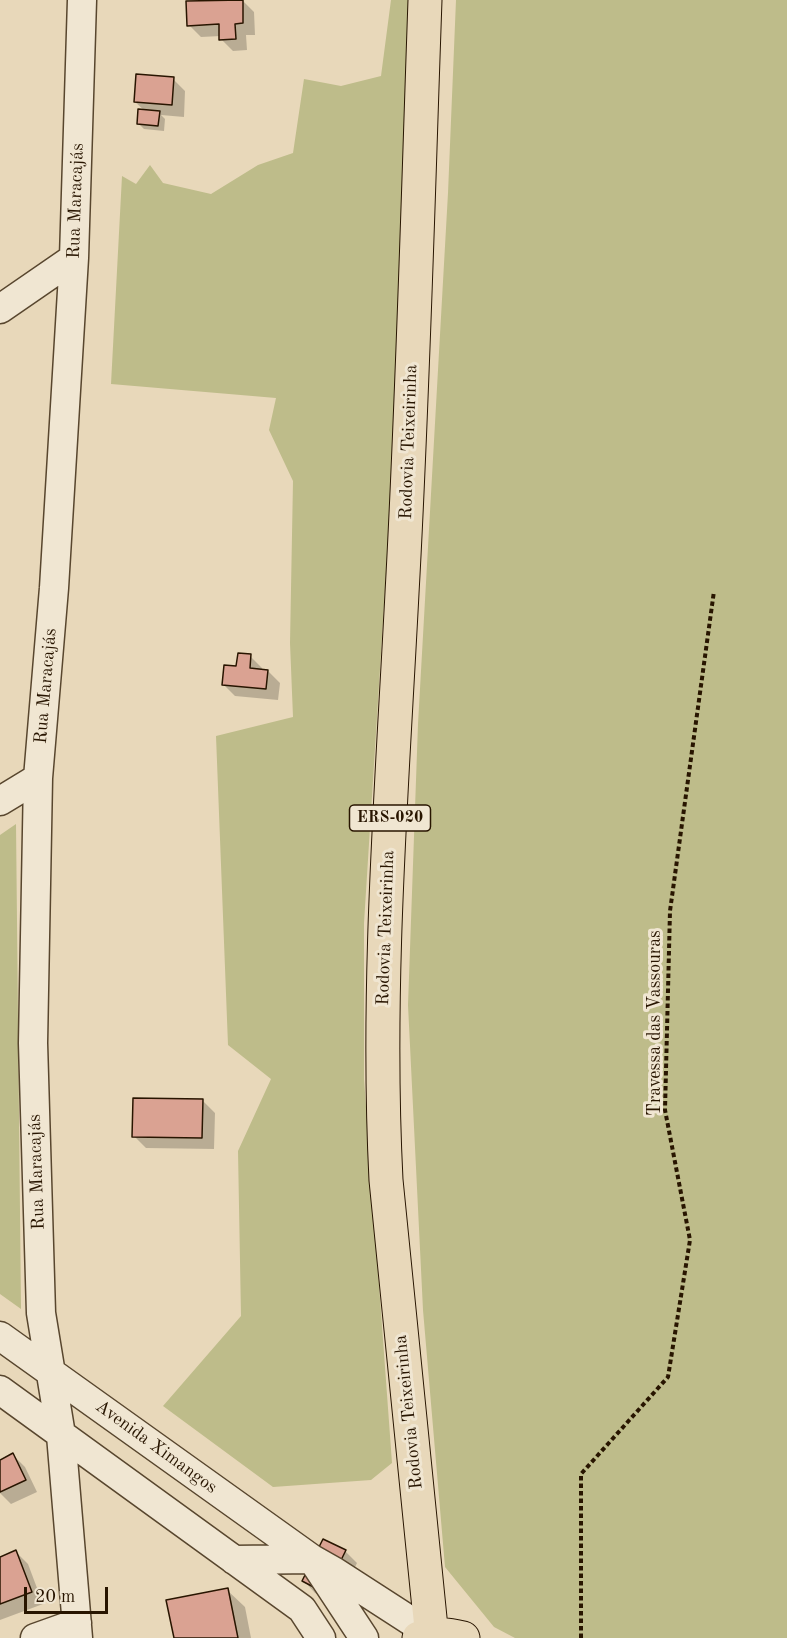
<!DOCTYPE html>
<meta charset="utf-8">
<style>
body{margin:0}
#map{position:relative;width:787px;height:1638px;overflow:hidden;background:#e8d8ba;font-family:"Old Standard TT",serif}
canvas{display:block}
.scale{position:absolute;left:24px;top:1587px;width:84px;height:27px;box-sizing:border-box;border:3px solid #281500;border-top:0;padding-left:8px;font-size:18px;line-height:21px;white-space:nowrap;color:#281500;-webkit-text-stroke:4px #f0e6d2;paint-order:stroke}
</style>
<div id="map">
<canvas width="787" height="1638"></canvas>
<div class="scale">20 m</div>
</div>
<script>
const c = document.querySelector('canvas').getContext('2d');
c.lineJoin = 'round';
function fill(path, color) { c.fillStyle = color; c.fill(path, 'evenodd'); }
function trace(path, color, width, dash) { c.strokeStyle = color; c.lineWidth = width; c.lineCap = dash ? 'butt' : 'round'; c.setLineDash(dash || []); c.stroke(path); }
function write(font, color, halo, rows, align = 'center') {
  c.font = font + ' "Old Standard TT",serif'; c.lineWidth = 6; c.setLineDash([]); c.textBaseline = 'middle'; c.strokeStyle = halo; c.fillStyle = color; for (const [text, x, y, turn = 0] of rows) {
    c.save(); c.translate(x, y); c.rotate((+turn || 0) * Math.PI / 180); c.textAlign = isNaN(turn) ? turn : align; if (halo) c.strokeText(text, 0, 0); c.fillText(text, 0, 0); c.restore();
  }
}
fill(new Path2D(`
 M391,0h20l-7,220 -15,306 -25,397v156l28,384 -21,17 -98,7 -110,-81 78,-90 -3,-165 33,-72 -43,-34 -12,-309 77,-19 -3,-74 3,-162 -24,-51 7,-32 -165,-14 11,-208 14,8 14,-19 13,18 48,11 47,-29 35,-12 11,-74 37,7 40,-10z
 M456,0h331v1638h-272l-21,-11 -49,-60 -22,-257 -15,-305 10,-281 30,-531z
 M16,824l5,485 -21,-15v-459z`), '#bebc8a');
fill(new Path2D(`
 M242,0l12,12 1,23h-9l1,15 -14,1 -12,-12v-3l-20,1 -12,-12z
 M173,79l12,12 -1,26 -23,-2 4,4 -1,12 -20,-2 -6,-6 7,-12 -10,-9z
 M250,656l12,12v3h6l12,12 -2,17 -43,-4 -12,-12z
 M203,1101l12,12 -1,36 -68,-1 -12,-12z
 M13,1455l12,12 12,25 -26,12 -11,-11v-32z
 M345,1551l12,12 -20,41 -22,-11 -11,-12z
 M16,1552l12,12 15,40 -43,16v-62z
 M227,1590l18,17 6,31h-75z`), '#0003');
const building = new Path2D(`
 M243,0v23l-8,1 1,15 -17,1v-16l-32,2 -1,-25z
 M136,74l38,3 -2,28 -38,-3z
 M138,109l22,2 -2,15 -21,-2z
 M238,653l13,1 -1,14 18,2 -2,19 -44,-4 2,-20 12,1z
 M133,1098l70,1 -1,39 -70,-1z
 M13,1453l13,27 -26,12v-32z
 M323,1539l23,11 -21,43 -23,-12z
 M16,1550l16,42 -32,12v-47z
 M228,1588l10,50h-64l-8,-38z`);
fill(building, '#daa292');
trace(building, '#281500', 1.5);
const street = new Path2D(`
 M0,309l74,-51
 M0,801l38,-23
 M0,1336l312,223 52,79
 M0,1390l302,219 19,29
 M234,1560l78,-1 23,13 96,62
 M35,1638l42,-15
 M78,1638l-17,-203 -20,-122 -8,-270 5,-265 16,-190 20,-330 8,-258`);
const primary = new Path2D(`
 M425,0c-7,198 -12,396 -23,593 -10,195 -26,392 -16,587l46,458
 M419,1638c16,-5 28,-4 44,0`);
trace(street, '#58462e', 31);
trace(primary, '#281500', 35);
trace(new Path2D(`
 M581,1638v-164l87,-97 22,-137 -25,-130 5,-199 44,-320`), '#281500', 4, [4.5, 3]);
trace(street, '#f0e6d2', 28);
trace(primary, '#e8d8ba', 33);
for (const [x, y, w] of [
 [390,818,81]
]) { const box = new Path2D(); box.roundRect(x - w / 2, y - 13, w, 26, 4.5); c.fillStyle = '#f0e6d2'; c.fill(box); trace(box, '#281500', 1.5); }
write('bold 16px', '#281500', null, [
 ["ERS-020",390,818]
]);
write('18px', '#281500', '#f0e6d2', [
 ["Rua Maracajás",76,201,-88],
 ["Rodovia Teixeirinha",409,442,-88],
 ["Rua Maracajás",46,686,-85],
 ["Rodovia Teixeirinha",386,928,-88],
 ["Travessa das Vassouras",655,1023,-90],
 ["Rua Maracajás",37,1172,-92],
 ["Rodovia Teixeirinha",409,1412,-96],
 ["Avenida Ximangos",156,1447,36]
]);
</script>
